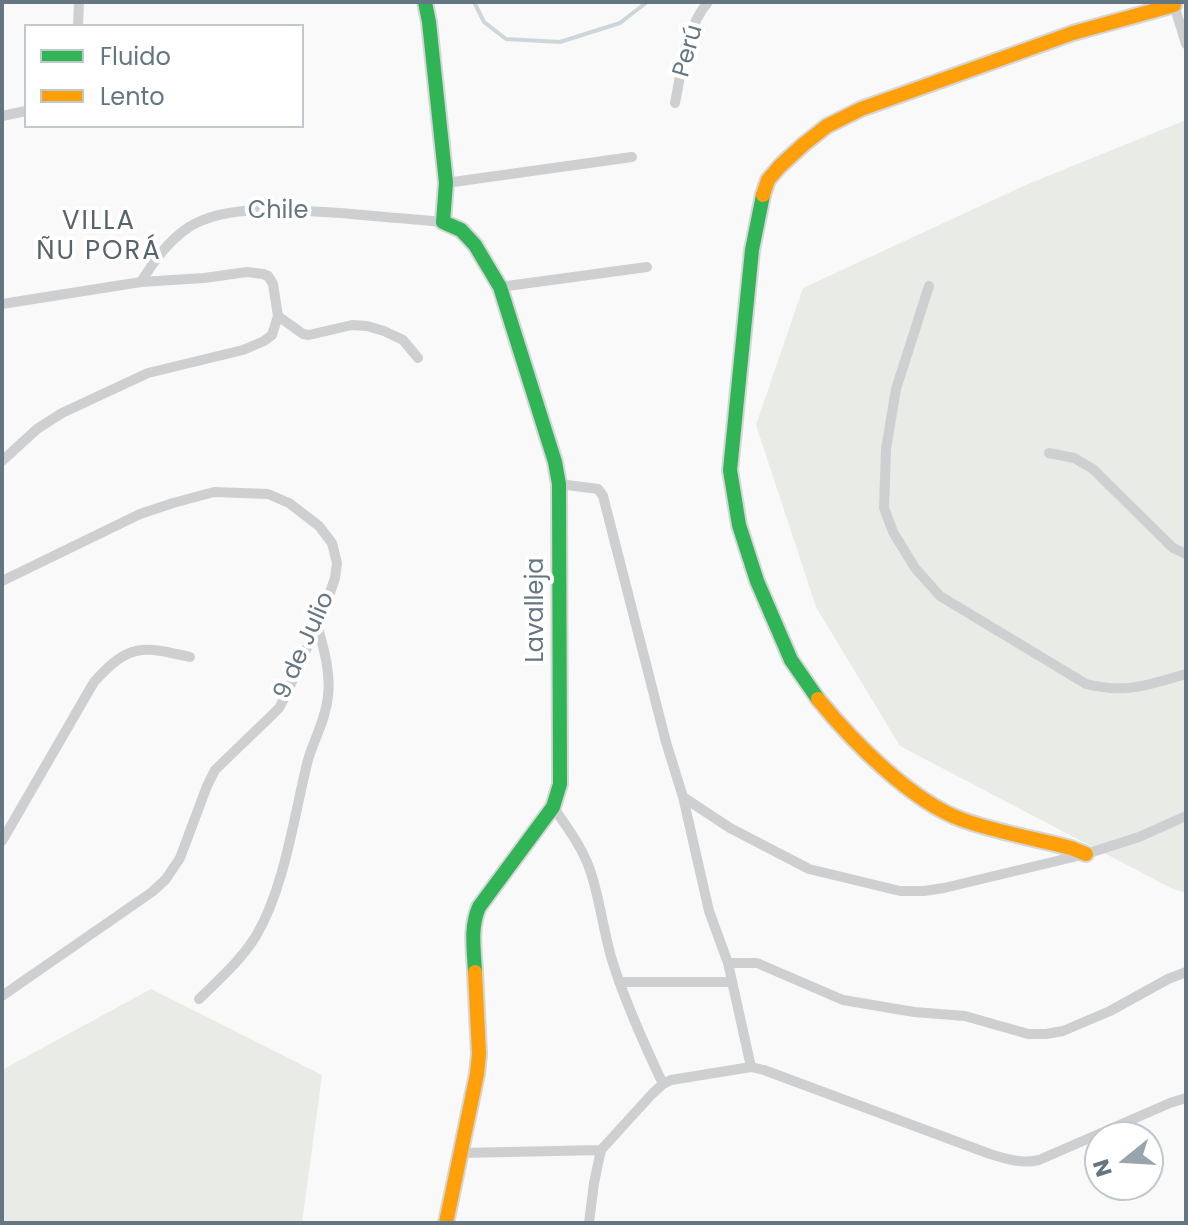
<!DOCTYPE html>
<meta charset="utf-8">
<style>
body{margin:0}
#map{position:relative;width:1188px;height:1225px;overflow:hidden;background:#f9f9f9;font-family:Poppins,sans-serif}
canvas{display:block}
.frame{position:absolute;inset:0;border:4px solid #657683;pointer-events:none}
.legend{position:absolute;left:24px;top:24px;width:280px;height:104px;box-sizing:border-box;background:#fff;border:2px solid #c1c8cd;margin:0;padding:10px 14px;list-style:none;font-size:24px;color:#657683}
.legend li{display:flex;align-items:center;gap:16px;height:40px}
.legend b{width:40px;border:2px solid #c1c8cd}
.north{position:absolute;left:1084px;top:1121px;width:80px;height:80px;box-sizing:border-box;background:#fff;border:2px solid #c1c8cd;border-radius:50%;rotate:252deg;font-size:22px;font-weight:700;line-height:32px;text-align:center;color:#657683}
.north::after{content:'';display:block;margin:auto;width:28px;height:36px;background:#99a4ac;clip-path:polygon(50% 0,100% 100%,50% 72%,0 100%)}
</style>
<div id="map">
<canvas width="1188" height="1225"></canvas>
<div class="frame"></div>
<ul class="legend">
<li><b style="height:10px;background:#30b455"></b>Fluido</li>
<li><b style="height:10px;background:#ff9f0a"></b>Lento</li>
</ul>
<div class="north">N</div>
</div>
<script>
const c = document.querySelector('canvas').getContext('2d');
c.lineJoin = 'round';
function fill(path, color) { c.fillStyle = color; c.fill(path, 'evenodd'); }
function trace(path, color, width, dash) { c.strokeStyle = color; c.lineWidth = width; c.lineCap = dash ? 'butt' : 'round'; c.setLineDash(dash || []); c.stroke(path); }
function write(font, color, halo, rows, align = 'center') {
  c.font = font + ' Poppins,sans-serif'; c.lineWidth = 8; c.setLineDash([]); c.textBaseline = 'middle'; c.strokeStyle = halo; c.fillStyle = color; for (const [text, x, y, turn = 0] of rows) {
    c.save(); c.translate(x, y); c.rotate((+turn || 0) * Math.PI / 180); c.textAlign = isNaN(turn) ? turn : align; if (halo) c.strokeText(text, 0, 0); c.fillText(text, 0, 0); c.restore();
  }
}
fill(new Path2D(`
 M1186,120v773l-15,-5 -271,-142 -84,-139 -60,-182 47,-137 225,-104z
 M151,989l171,86 -20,148h-300v-153z`), '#e8ebe6');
trace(new Path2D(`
 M474,2l10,20 22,17 54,3 60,-19 27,-21`), '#ced6d9', 4);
const fast = new Path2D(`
 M425,2l4,20 17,161 -3,39 18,8 14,15 25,42 55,175 4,22 1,300 -7,23 -74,100c-9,21 -5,42 -4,65
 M763,195l-11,55 -22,220 9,55 18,56 34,79 27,39`);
const slow = new Path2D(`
 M763,195l5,-15 12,-14 24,-22 23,-18 34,-17 212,-76 101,-28v-3
 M818,699c34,42 94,103 145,121 33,12 74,19 108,28l15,6
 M446,1223l31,-149 2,-20 -4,-82`);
trace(fast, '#d5d6d7', 18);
trace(slow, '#d5d6d7', 18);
trace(new Path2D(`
 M1174,5l12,39
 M78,26l1,-24
 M675,103c7,-34 10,-74 33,-101
 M2,116l24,-5
 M446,183l186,-26
 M141,282c13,-21 27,-41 48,-55 41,-26 116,-16 163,-13 30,3 61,5 91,8
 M929,286l-33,103 -10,60 -2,59 9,24 22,36 25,28 146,88c41,10 61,1 100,-10
 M500,287l147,-20
 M2,304l139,-22 63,-4 43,-6 16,2 5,2 5,8 5,32 -6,19 -8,6 -21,9 -95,23 -86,40 -25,16 -35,32
 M278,316l25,18 6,1 43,-10 15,1 17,5 19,9 15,18
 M1049,453l25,5 19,11 80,79 13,6
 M559,484l39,5 5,7 63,246 17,55 26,114 19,52 23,104
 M2,581l138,-67 33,-11 41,-11 54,2 21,9 30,23 13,17 5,20 -2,15 -10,29 -39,88 -7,13 -9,9 -55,53 -8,16 -27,72 -14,21 -14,13 -150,104
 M683,797l47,31 79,41 91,22h24l20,-3 142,-34 53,-17 47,-21
 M553,807c14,20 29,40 37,63 10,29 13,60 22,90 13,42 32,84 51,124l8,-4 80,-13 13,3 226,84c17,5 31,10 49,6l131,-57 16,-5
 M2,841l92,-159c35,-39 48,-36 96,-25
 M728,963h29l86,37 71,12 51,4 63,18h18l17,-3 47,-20 58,-32 18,-7
 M619,982h113
 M199,999c20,-19 42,-39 57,-63 29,-49 38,-121 52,-176 6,-21 18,-41 20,-64 3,-24 -5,-50 -11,-72
 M461,1153l140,-3 51,-56 11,-10
 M589,1223l5,-40 7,-33`), '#cecfd0', 10);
trace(fast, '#30b455', 14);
trace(slow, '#ff9f0a', 14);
write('24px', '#657683', '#fff', [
 ["Perú",689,51,-74],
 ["Chile",278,212],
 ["Lavalleja",537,610,-90],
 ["9 de Julio",305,646,-66]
]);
c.letterSpacing = '2px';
write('26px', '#57646e', '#fff', [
 ["VILLA",99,222],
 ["ÑU PORÁ",99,252]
]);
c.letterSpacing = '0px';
</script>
